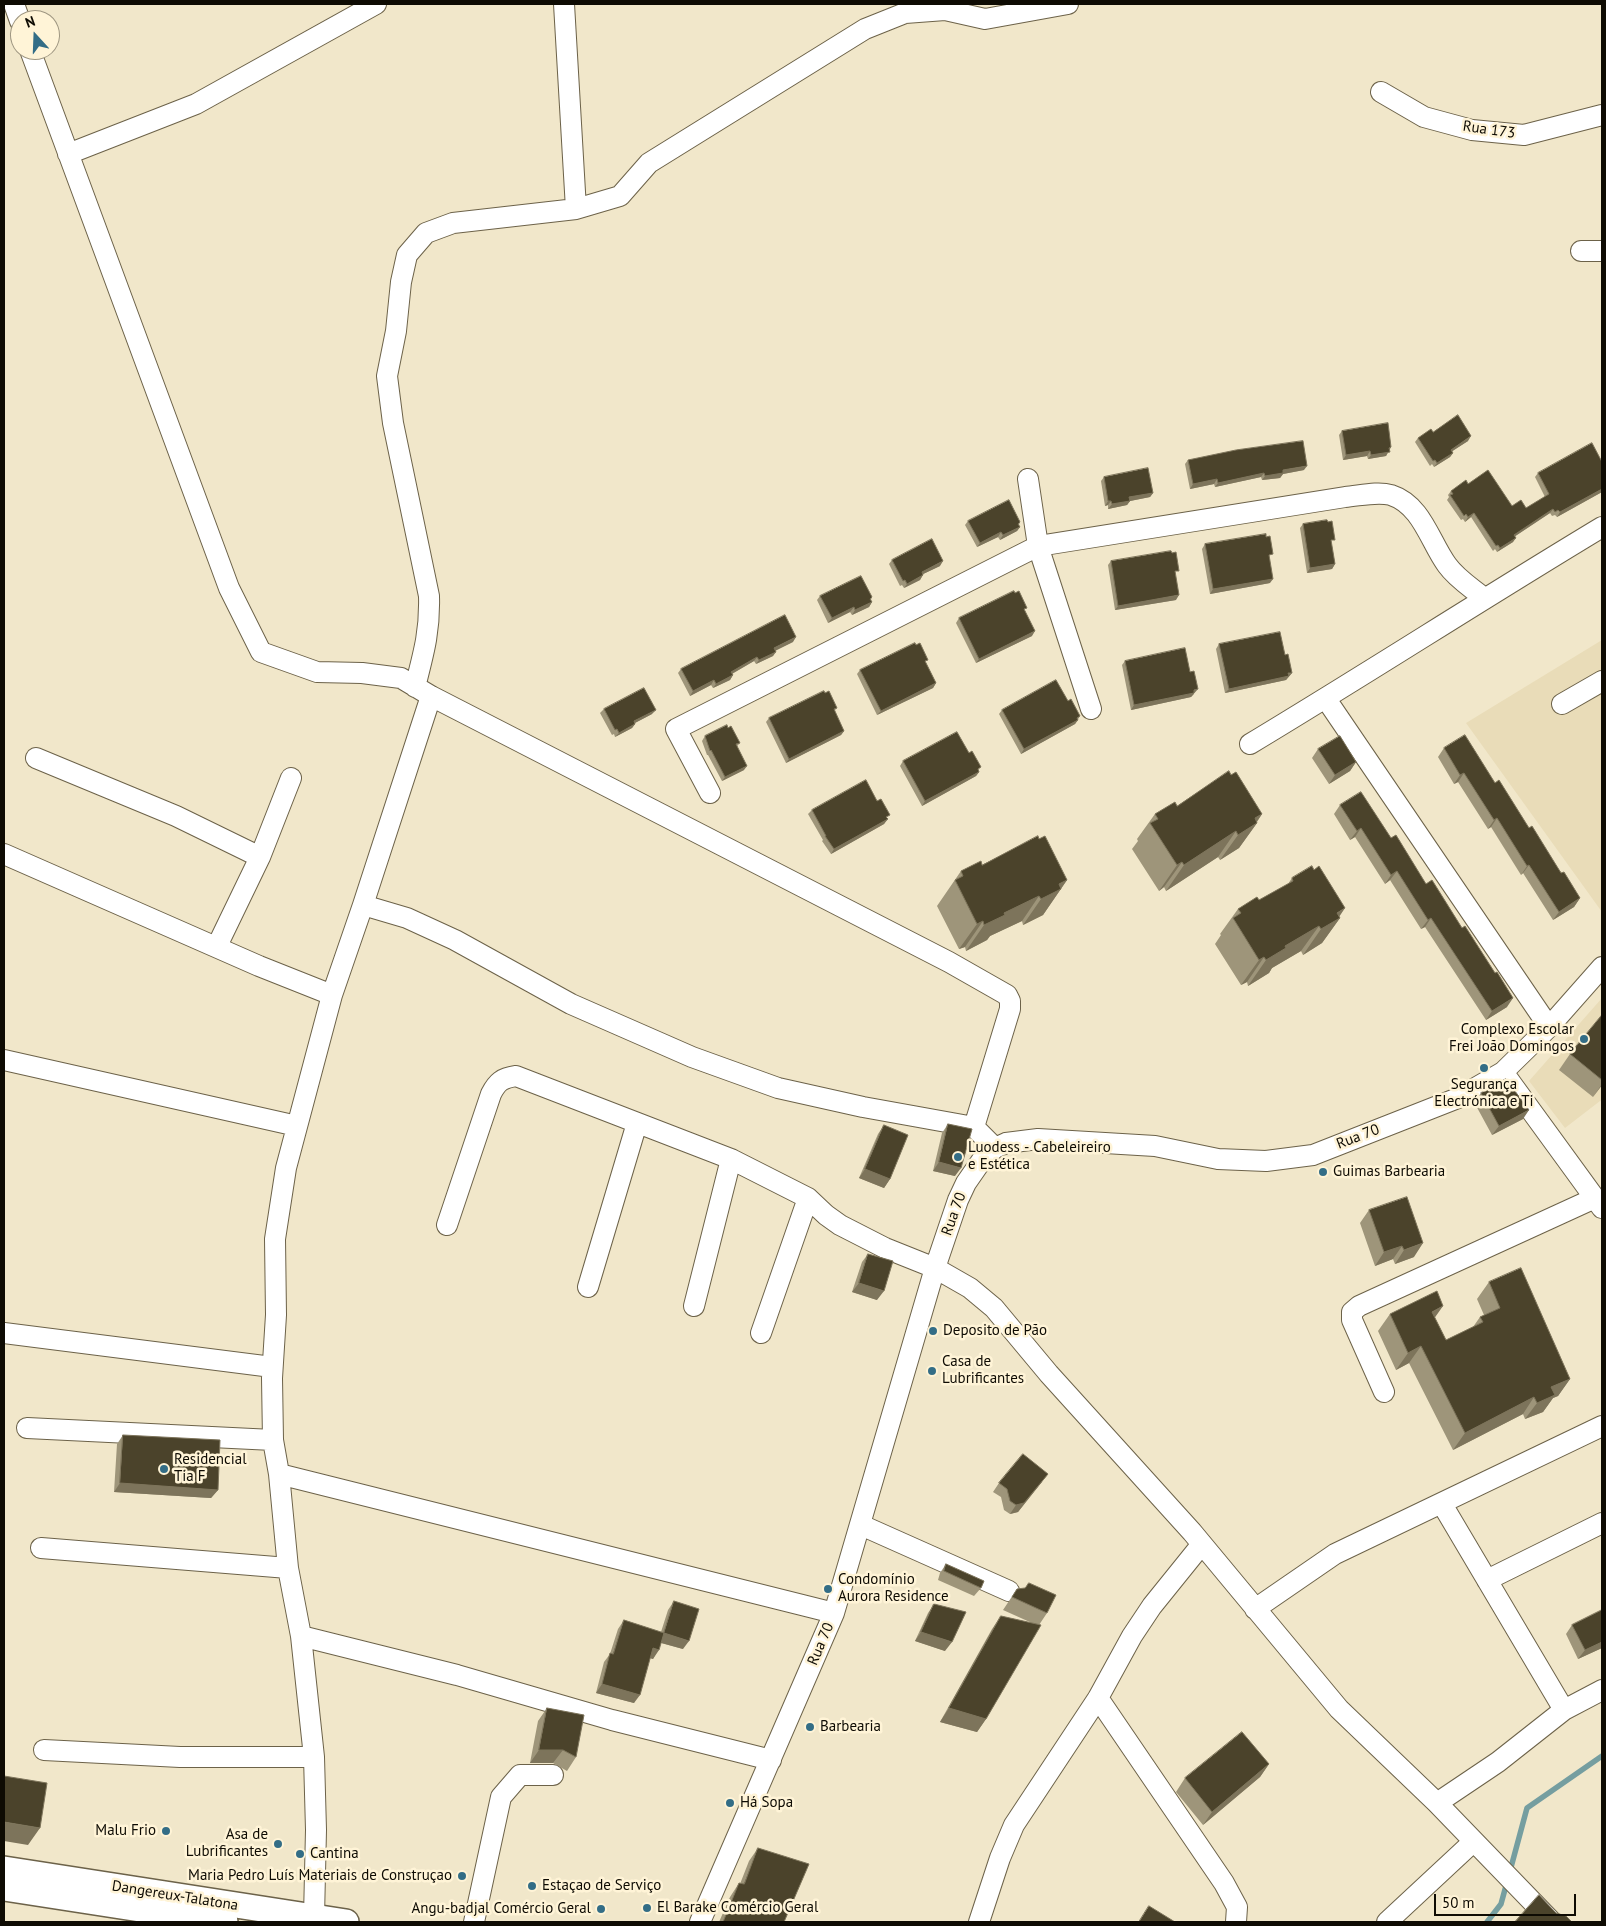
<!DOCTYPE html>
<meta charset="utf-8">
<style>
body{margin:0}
#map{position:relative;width:1606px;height:1926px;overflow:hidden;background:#f1e7ca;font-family:"PT Sans",sans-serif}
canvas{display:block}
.frame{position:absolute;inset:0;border:5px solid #0e0b03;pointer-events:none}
.north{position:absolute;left:10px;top:10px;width:50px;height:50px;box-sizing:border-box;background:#fff4d7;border:1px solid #9f9782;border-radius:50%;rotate:340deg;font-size:14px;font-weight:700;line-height:20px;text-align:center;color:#0e0b03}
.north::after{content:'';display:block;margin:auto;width:18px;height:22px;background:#336d86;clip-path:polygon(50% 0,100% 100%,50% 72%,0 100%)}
.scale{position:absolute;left:1434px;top:1894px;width:142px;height:22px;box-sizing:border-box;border:2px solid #0e0b03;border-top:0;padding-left:6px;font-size:15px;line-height:18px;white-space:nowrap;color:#0e0b03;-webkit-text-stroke:4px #fff4d7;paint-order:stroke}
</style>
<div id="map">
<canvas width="1606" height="1926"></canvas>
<div class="frame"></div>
<div class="north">N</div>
<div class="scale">50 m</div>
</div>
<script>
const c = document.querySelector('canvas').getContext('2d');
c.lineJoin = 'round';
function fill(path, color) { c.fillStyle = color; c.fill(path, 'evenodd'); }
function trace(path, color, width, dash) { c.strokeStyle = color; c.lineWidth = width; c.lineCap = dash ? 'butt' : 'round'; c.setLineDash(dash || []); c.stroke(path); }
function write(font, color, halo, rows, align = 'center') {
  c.font = font + ' "PT Sans",sans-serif'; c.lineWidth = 5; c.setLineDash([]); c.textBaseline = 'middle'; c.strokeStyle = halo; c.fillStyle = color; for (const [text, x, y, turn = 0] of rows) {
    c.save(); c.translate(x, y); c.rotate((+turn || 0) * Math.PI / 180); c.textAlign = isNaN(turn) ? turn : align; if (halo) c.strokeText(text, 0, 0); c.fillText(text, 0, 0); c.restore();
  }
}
fill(new Path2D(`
 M1602,640v272l-136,-189z
 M1602,998v104l-2,-1 -35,27 -36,-47z`), '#e9dcb8');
trace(new Path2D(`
 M1510,1871l17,-63 75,-52
 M1487,1922l14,-18 6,-22`), '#759ea0', 5.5);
const minor = new Path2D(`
 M14,4l6,17
 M564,4l12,205
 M30,50l199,538 32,64 56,20 45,1 39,5 30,18 518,266 58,33 3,6v8l-36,118
 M1381,92l43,25 48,13 52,5 78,-20
 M68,154l128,-50 180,-100
 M1581,251h21
 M1028,479l10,67 53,163
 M415,687c9,-35 15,-56 14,-91l-36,-173 -6,-47 9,-45 5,-49 6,-27 19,-22 27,-10 123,-14 44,-13 29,-33 216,-134 40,-16 40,-3 40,9 83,-15
 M1326,699l223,328
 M1562,704l40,-23
 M1250,744c118,-71 234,-146 352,-217
 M36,758l140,58 84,41
 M710,793l-34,-64 362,-183 307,-49c14,-1 32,-6 46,-2 31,10 39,47 56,70 10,14 25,23 37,33
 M4,854l255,112 73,29
 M363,905l44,13 48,22 116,64 121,53 86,31 85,19 111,20 21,21
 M217,946l43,-89 31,-79
 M4,1060l293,66
 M1503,1072l99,136
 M447,1225l44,-131c6,-12 11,-16 25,-18l215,83 77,39 18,17 14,10 45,23 50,20 35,20 24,20 55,66 143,158 147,177 98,94 115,119
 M588,1287l49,-164
 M694,1306l37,-147
 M4,1333l268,34
 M761,1333l47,-135
 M1384,1392l-32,-72v-8l7,-6 236,-108
 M27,1428l246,12
 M279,1474l555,139
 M1442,1504l122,206
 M861,1525l148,66
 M41,1548l247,20
 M1487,1580l115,-57
 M1255,1609l80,-55 267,-128
 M301,1636l156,39 155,45 159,40
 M1098,1698l126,185 13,24 -1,15
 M44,1750l136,7h134
 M1437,1803l61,-41 66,-52 38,-20
 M314,1917l2,-87 -2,-73 -13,-121 -13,-68 -9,-94 -6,-34 -1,-62 4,-63 -1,-76 11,-71 46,-173 31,-90 68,-209
 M474,1922l27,-125 19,-22h33
 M700,1922l134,-309 101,-345 23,-68 8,-17 18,-26 11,-9 11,-5 32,-4 117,7 63,13 48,2 47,-6 145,-57 45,-26 46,-45 53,-60
 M979,1922l21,-64 14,-33 84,-127 34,-62 20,-30 50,-62
 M1387,1922l86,-80`);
const major = new Path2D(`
 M4,1869l342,53
 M4,1888l221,34`);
trace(minor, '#6c6249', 22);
trace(major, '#6c6249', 28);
trace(minor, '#fff', 20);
trace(major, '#fff', 25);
fill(new Path2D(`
 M1342,431l49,16 -5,9 -18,3 -1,-3 -24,4 -4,-25z
 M1418,438l50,3 -16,10 1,2 -3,4 -16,10 -2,-3 -2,2 -15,-24z
 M1188,460l116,10 -21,4 -3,4 -18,2 -1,-3 -46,10 -1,-3 -24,5 -5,-25z
 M1602,462v30l-45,25 -2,-2 -3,1 -2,-3 -35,23 -2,6 -16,10 -2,-3 -2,2 -22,-34 -6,5 -2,-3 -2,1 -14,-20 2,-3 -1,-2 3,-4 17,-7 44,22 14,2 19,-11 -10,-20 3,-4z
 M1104,477l49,16 -3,4 -20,4 -3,4 -19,4v-4l-3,1 -4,-25z
 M968,521l52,1 -1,3 1,2 -3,4 -17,9 -2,-3 -21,10 -12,-22z
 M1328,522l7,42 -3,5 -25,4 -7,-45 3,-4z
 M1205,544l65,15v24l-60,11 -8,-45z
 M892,560l48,6 -17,8 -3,6 -16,8 -2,-3 -2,1 -11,-22z
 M1111,561l65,39 -61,10 -7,-45z
 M820,596l52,1 -1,3 1,2 -3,5 -17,8 -2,-3 -22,11 -11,-23z
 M1025,611l7,25 -56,27 -20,-40 3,-5z
 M793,642l-18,8 -2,6 -17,8 -2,-3 -22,13 1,1 -3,5 -17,8 -2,-3 -21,11 -12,-23 3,-4z
 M1219,644l66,11 7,18 -6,7 -61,13 -9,-44z
 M1125,661l69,33 -3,3 -60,13 -9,-45z
 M926,663l10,20 -3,5 -56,27 -20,-41 3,-4z
 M825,693l12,15 -3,3 10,20 -3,4 -55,28 -20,-41 3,-4z
 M1068,701l12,15 -5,8 -54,30 -22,-40 3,-4z
 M604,709l48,5 -17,9v1l-3,4 -17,9 -1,-3 -2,1 -12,-22z
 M705,736l35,7 -3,3 7,24 -22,11 -14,-26h-1l-5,-14z
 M1444,748l51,35 85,115 -6,9 -21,13 -30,-47 -2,2 -30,-48 -3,2 -30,-47 -4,2 -16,-27z
 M1318,749l38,13 -6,9 -21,13 -17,-26z
 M969,753l10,19 -3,4 -54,30 -22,-40 3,-5z
 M1231,775l31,39 -5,8v1l-18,25 -19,12 -2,-3 -52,34 -2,-4 -5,4 -27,-42 6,-8 -1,-2 18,-25 22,-8z
 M1340,805l51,33 35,46 81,123 -21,13 -61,-93 -4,2 -31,-49 -5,4 -30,-47 -5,3 -16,-26z
 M812,810l75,9 -3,5 -53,30 -9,-13 1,-1 -15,-26z
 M1039,839l28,41 -24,35 -20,10 -1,-4 -32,15 -3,4 -21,11 -1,-4 -6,2 -22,-43 24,-35 21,-6z
 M1292,878l48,40 -18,25 -19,12 -2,-4 -29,17 -3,5 -21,13 -1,-4 -6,3 -26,-41 6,-9 -1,-1 18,-25 21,-9 29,-16z
 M1602,1015v70l-9,12 -34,-27 11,-16z
 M1481,1093l42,26 -31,16 -18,-33z
 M948,1124l7,52 -22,-5 9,-38z
 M884,1125l6,54 -6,9 -25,-10 19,-44z
 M1369,1210l45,47 -19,7 -2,-5 -18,7 -15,-43z
 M868,1254l9,46 -25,-8 10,-30z
 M1489,1282l81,97 -12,17 -5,2 -10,14 -18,7 -2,-5 -70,36 -44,-87 -13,7 -18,-39 12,-17 45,4 11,22 27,-13 7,-10 4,-2 -7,-16z
 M123,1435l95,55 -7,8 -97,-6 3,-48z
 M1042,1482l-24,30 -8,2 -6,-4 -3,-13 -8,-5 6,-9z
 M946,1564l35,24 -7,8 -36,-16 2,-7z
 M1017,1589l30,24 -8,12 -53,94 -9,13 -37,-10 52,-93 9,-13 31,7 -29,-13z
 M674,1601l9,48 -22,-6 -8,16 -3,-1 -16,45 -38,-10 8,-31 6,-8 8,-25 6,-9 37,12 7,-22z
 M934,1604l11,47 -30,-10 13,-28z
 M1602,1610v38l-24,11 -12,-25 6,-9z
 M547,1708l29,49 -9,14 -14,-8h-23l8,-42z
 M1269,1764l-9,13 -57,48 -27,-33 9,-14z
 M758,1848l26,74h-65l11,-25 9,-14 1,1 9,-23z`), '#9e957a');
fill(new Path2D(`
 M1471,436l-3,5 -20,13 3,-4z
 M1391,447l-5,9 -18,3 3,-4z
 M1370,451l-3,5 -24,4 3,-5z
 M1453,453l-3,4 -16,10 3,-4z
 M1307,466l-3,4 -21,4 -3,4 -18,2 3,-4 18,-6z
 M1264,473l-3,4 -46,10 3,-4z
 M1217,479l-3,5 -24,5 3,-5z
 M1602,489v3l-45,25 3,-5z
 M1153,493l-3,4 -20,4 -3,4 -19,4 4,-5 17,-7z
 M1108,501h3l-3,4 -3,1z
 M1553,509l-3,4 -39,26 3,-4z
 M1474,513l-3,4 -6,5 3,-5z
 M1020,527l-3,4 -17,9 3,-5z
 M1001,532l-3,5 -21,10 3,-4z
 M1516,538l-3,4 -16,10 3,-4z
 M943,561l-3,5 -21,10 3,-4z
 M1335,564l-3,5 -25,4 3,-5z
 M923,575l-3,5 -16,8 3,-4z
 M1273,579l-3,4 -60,11 3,-5z
 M1179,595l-3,5 -61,10 3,-4z
 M872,602l-3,5 -17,8 3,-5z
 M854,607l-4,5 -22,11 4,-5z
 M1035,631l-3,5 -56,27 3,-4z
 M796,637l-3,5 -22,11 3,-5z
 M776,652l-3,4 -17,8 3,-4z
 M757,657l-3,4 -26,15 3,-4z
 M1292,673l-6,7 -61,13 4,-4z
 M733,675l-3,5 -17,8 3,-4z
 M714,680l-3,5 -21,11 3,-5z
 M936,683l-3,5 -56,27 4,-4z
 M1198,689l-7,8 -60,13 3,-5z
 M656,710l-4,4 -21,11 3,-4z
 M1078,720l-3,4 -54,30 3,-5z
 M635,724l-3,4 -17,9 4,-4z
 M844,731l-3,4 -55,28 3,-4z
 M1356,762l-6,9 -21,13 6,-9z
 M747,766l-3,4 -22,11 3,-4z
 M979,772l-3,4 -54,30 3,-5z
 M1464,773l-6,9 -4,2 6,-9z
 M1262,814l-7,10 2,-1 -18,25 -19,12 18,-25 17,-17z
 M1497,818l-6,9 -3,2 6,-9z
 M888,819l-4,5 -53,30 3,-5z
 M1361,828l-6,9 -5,3 7,-9z
 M1236,831l-18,26 -52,34 18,-26z
 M1182,862l-18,25 -5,4 18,-26z
 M1529,865l-6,8 -2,2 6,-9z
 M1397,871l-7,9 -5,4 6,-9z
 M1067,880l-24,35 -20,10 18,-26 18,-15z
 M1039,896l-17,25 -32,15 -3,4 -21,11 18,-26 20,-12z
 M1580,898l-6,9 -21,13 6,-8z
 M1345,908l-8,12 3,-2 -18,25 -19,12 18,-26 16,-16z
 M1431,918l-6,9 -4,2 7,-9z
 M983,921l-18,26 -6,2 18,-25z
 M1319,926l-18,25 -29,17 -3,5 -21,13 18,-26 19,-14z
 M1264,957l-17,25 -6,3 18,-25z
 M1513,998l-6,9 -21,13 6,-9z
 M1602,1084v1l-9,12z
 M1529,1110l-6,9 -31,16 7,-9z
 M939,1162l22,6 -6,8 -22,-5z
 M865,1169l25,10 -6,9 -25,-10z
 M1423,1243l-9,14 -19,7 9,-14z
 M1402,1246l-9,13 -18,7 9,-14z
 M859,1283l25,8 -7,9 -25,-8z
 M1443,1306l-12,17 1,-11z
 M1421,1346l-12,17 -13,7 12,-17z
 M1570,1379l-12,17 -5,2 -10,14 -18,7 12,-16 14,-16z
 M1534,1397l-11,17 -70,36 12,-17z
 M1048,1474l-30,38 -8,2 6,-9z
 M120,1483l98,7 -7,8 -97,-6z
 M921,1632l31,10 -7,9 -30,-10z
 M664,1633l25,8 -6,8 -25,-7z
 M1602,1642v6l-24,11 7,-9z
 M653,1648l6,2 -6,9 -6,-2z
 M602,1684l38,11 -6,8 -38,-10z
 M949,1708l37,11 -9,13 -37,-10z
 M539,1750h24l-10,13h-23z
 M1269,1764l-9,13 -57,48 9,-13z
 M4,1822l36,6 -12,17 -24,-4z`), '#7d745b');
const building = new Path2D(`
 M1458,415l13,21 -20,14 2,3 -16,10 -2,-3 -2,1 -15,-23 13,-9 2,3z
 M1388,423l3,24 -2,1 1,4 -19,3 -1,-4 -24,4 -4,-24z
 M1303,441l4,25 -24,4v3l-18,3 -1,-3 -46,10 -1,-4 -24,5 -5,-24 48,-10z
 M1592,443l10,19v27l-42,23 -2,-2 -3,2 -2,-3 -39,26 2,3 -16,10 -2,-3 -2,1 -22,-33 -6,4 -2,-3 -2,2 -14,-21 3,-1 -2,-3 15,-11 2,4 20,-14 24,36 9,-6 5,8 23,-14 -11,-21z
 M1148,468l5,25 -24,4 1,4 -18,3 -1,-3h-3l-4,-24z
 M1009,500l11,22 -2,2 2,3 -17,8 -2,-3 -21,11 -12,-22z
 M1327,520l1,2 4,-1 3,19h-4l4,24 -25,4 -7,-44z
 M1266,534v3l4,-1 3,18 -4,1 4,24 -60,10 -8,-45z
 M932,539l11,22 -21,11 1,3 -16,9 -2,-4 -2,1 -11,-21z
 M1171,551l1,2 4,-1 3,19h-4l4,24 -61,11 -7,-45z
 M861,576l11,21 -2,2 2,3 -17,8 -1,-3 -22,11 -12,-22z
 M1014,591l1,2 4,-2 8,17 -3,1 11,22 -56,28 -20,-41z
 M785,615l11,22 -22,11 2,4 -17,8 -2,-3 -26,15 2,3 -17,9 -2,-4 -21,11 -12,-22z
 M1280,632l5,23 3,-1 4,19h-4l1,3 -60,13 -10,-45z
 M915,643l1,2 4,-2 8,17 -3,1 11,22 -55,28 -21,-41z
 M1185,648l5,24 4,-1 4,18 -4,1v3l-60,12 -9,-44z
 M1056,680l12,21 3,-2 9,17 -3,2 1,2 -54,29 -22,-39z
 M644,688l12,22 -22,11 1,3 -16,9 -2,-4 -2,1 -11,-21z
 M824,691l1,2 4,-2 8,17 -3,1 10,22 -55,28 -20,-41z
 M727,725l1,3 3,-2 9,17 -4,1 11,22 -22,11 -14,-27 -1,1 -5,-15z
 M957,732l12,21 3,-2 9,16 -3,2 1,3 -54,29 -22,-40z
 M1465,735l30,48 4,-3 30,48 3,-2 29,47 3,-1 16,26 -21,14 -30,-47 -2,1 -30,-48 -3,2 -30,-47 -4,2 -16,-27z
 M1340,736l16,26 -21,13 -17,-26z
 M1229,771l2,4 5,-3 26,42 -7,4 2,5 -19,12 -2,-4 -52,34 -2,-3 -5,3 -27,-42 8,-4 -3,-5 20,-12 2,4z
 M866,780l11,21 4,-2 9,16 -4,2 2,2 -54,30 -9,-13h1l-14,-26z
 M1361,792l30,46 5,-3 30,49 6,-4 30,48 3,-2 30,47 2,-1 16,26 -21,13 -61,-93 -3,2 -31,-49 -6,4 -30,-47 -4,3 -17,-26z
 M1038,836l1,3 6,-3 22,44 -8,4 2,5 -20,10 -2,-3 -35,17 1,2 -21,10 -1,-4 -6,3 -22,-44 8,-4 -2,-5 20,-10 1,4z
 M1312,866l2,4 5,-4 26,42 -8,5 3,5 -19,11 -2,-3 -34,20 1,2 -20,12 -2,-3 -5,3 -26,-42 8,-5 -3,-4 19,-12 2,3 34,-19 -1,-3z
 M1602,1015v65l-32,-26z
 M1506,1079l23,31 -30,16 -18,-33z
 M948,1124l24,5 -11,39 -22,-6z
 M884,1125l24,10 -18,44 -25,-10z
 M1407,1197l16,46 -19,7 -2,-4 -18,6 -15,-42z
 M868,1254l25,7 -9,30 -25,-8z
 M1521,1268l49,111 -19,8 4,8 -18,8 -3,-6 -69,36 -44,-87 -13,7 -18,-39 47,-23 6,15 -11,6 14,28 37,-18 -3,-5 20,-9 -11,-26z
 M123,1435l97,5 -2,50 -98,-7z
 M1023,1454l25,20 -24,29 -8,2 -6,-4 -3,-12 -8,-6z
 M946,1564l38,17 -3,7 -37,-17z
 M1029,1583l27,12 -9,18 -35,-16 5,-8 8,-1z
 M674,1601l25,8 -10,32 -25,-8z
 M934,1604l32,8 -14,30 -31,-10z
 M1602,1610v32l-17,8 -13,-25z
 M1001,1616l40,9 -55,94 -37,-11z
 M624,1620l40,13 -5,17 -6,-2 -13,47 -38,-11 8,-31 3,1z
 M547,1708l37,7 -8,42 -13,-7h-24z
 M1242,1732l27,32 -57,48 -27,-34z
 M4,1776l43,7 -7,45 -36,-6z
 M758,1848l51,16 -25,58h-61l16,-39 5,1z
 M1539,1895l17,18 10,3 6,6h-57z
 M1149,1906l26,16h-36z`);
fill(building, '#4b432b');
trace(building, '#7d745b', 1);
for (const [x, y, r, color] of [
 [1584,1039,5,"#336d86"],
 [1484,1068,5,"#336d86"],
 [958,1157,5,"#336d86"],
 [1323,1172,5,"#336d86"],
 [933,1331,5,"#336d86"],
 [932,1371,5,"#336d86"],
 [164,1469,5,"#336d86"],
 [828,1589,5,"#336d86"],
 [810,1727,5,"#336d86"],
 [730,1803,5,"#336d86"],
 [166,1831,5,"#336d86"],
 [278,1844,5,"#336d86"],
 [300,1854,5,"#336d86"],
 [462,1876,5,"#336d86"],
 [532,1886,5,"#336d86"],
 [647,1908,5,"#336d86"],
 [601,1909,5,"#336d86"]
]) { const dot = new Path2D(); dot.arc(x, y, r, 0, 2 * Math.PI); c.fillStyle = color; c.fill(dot); trace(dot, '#fff4d7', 2); }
write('15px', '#0e0b03', '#fff4d7', [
 ["Rua 173",1489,130,8],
 ["Rua 70",1358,1137,-21],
 ["Rua 70",954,1214,-70],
 ["Rua 70",821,1644,-67],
 ["Dangereux-Talatona",175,1896,9]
]);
write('15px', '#0e0b03', '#fff4d7', [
 ["Complexo Escolar",1574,1030,"right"],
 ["Frei João Domingos",1574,1047,"right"],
 ["Segurança",1484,1085,"center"],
 ["Electrónica e Ti",1484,1102,"center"],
 ["Luodess - Cabeleireiro",968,1148],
 ["e Estética",968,1165],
 ["Guimas Barbearia",1333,1172],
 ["Deposito de Pão",943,1331],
 ["Casa de",942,1362],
 ["Lubrificantes",942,1379],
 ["Residencial",174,1460],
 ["Tia F",174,1477],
 ["Condomínio",838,1580],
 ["Aurora Residence",838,1597],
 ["Barbearia",820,1727],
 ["Há Sopa",740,1803],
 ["Malu Frio",156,1831,"right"],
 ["Asa de",268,1835,"right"],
 ["Lubrificantes",268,1852,"right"],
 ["Cantina",310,1854],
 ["Maria Pedro Luís Materiais de Construçao",452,1876,"right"],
 ["Estaçao de Serviço",542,1886],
 ["El Barake Comércio Geral",657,1908],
 ["Angu-badjal Comércio Geral",591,1909,"right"]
], 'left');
</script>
